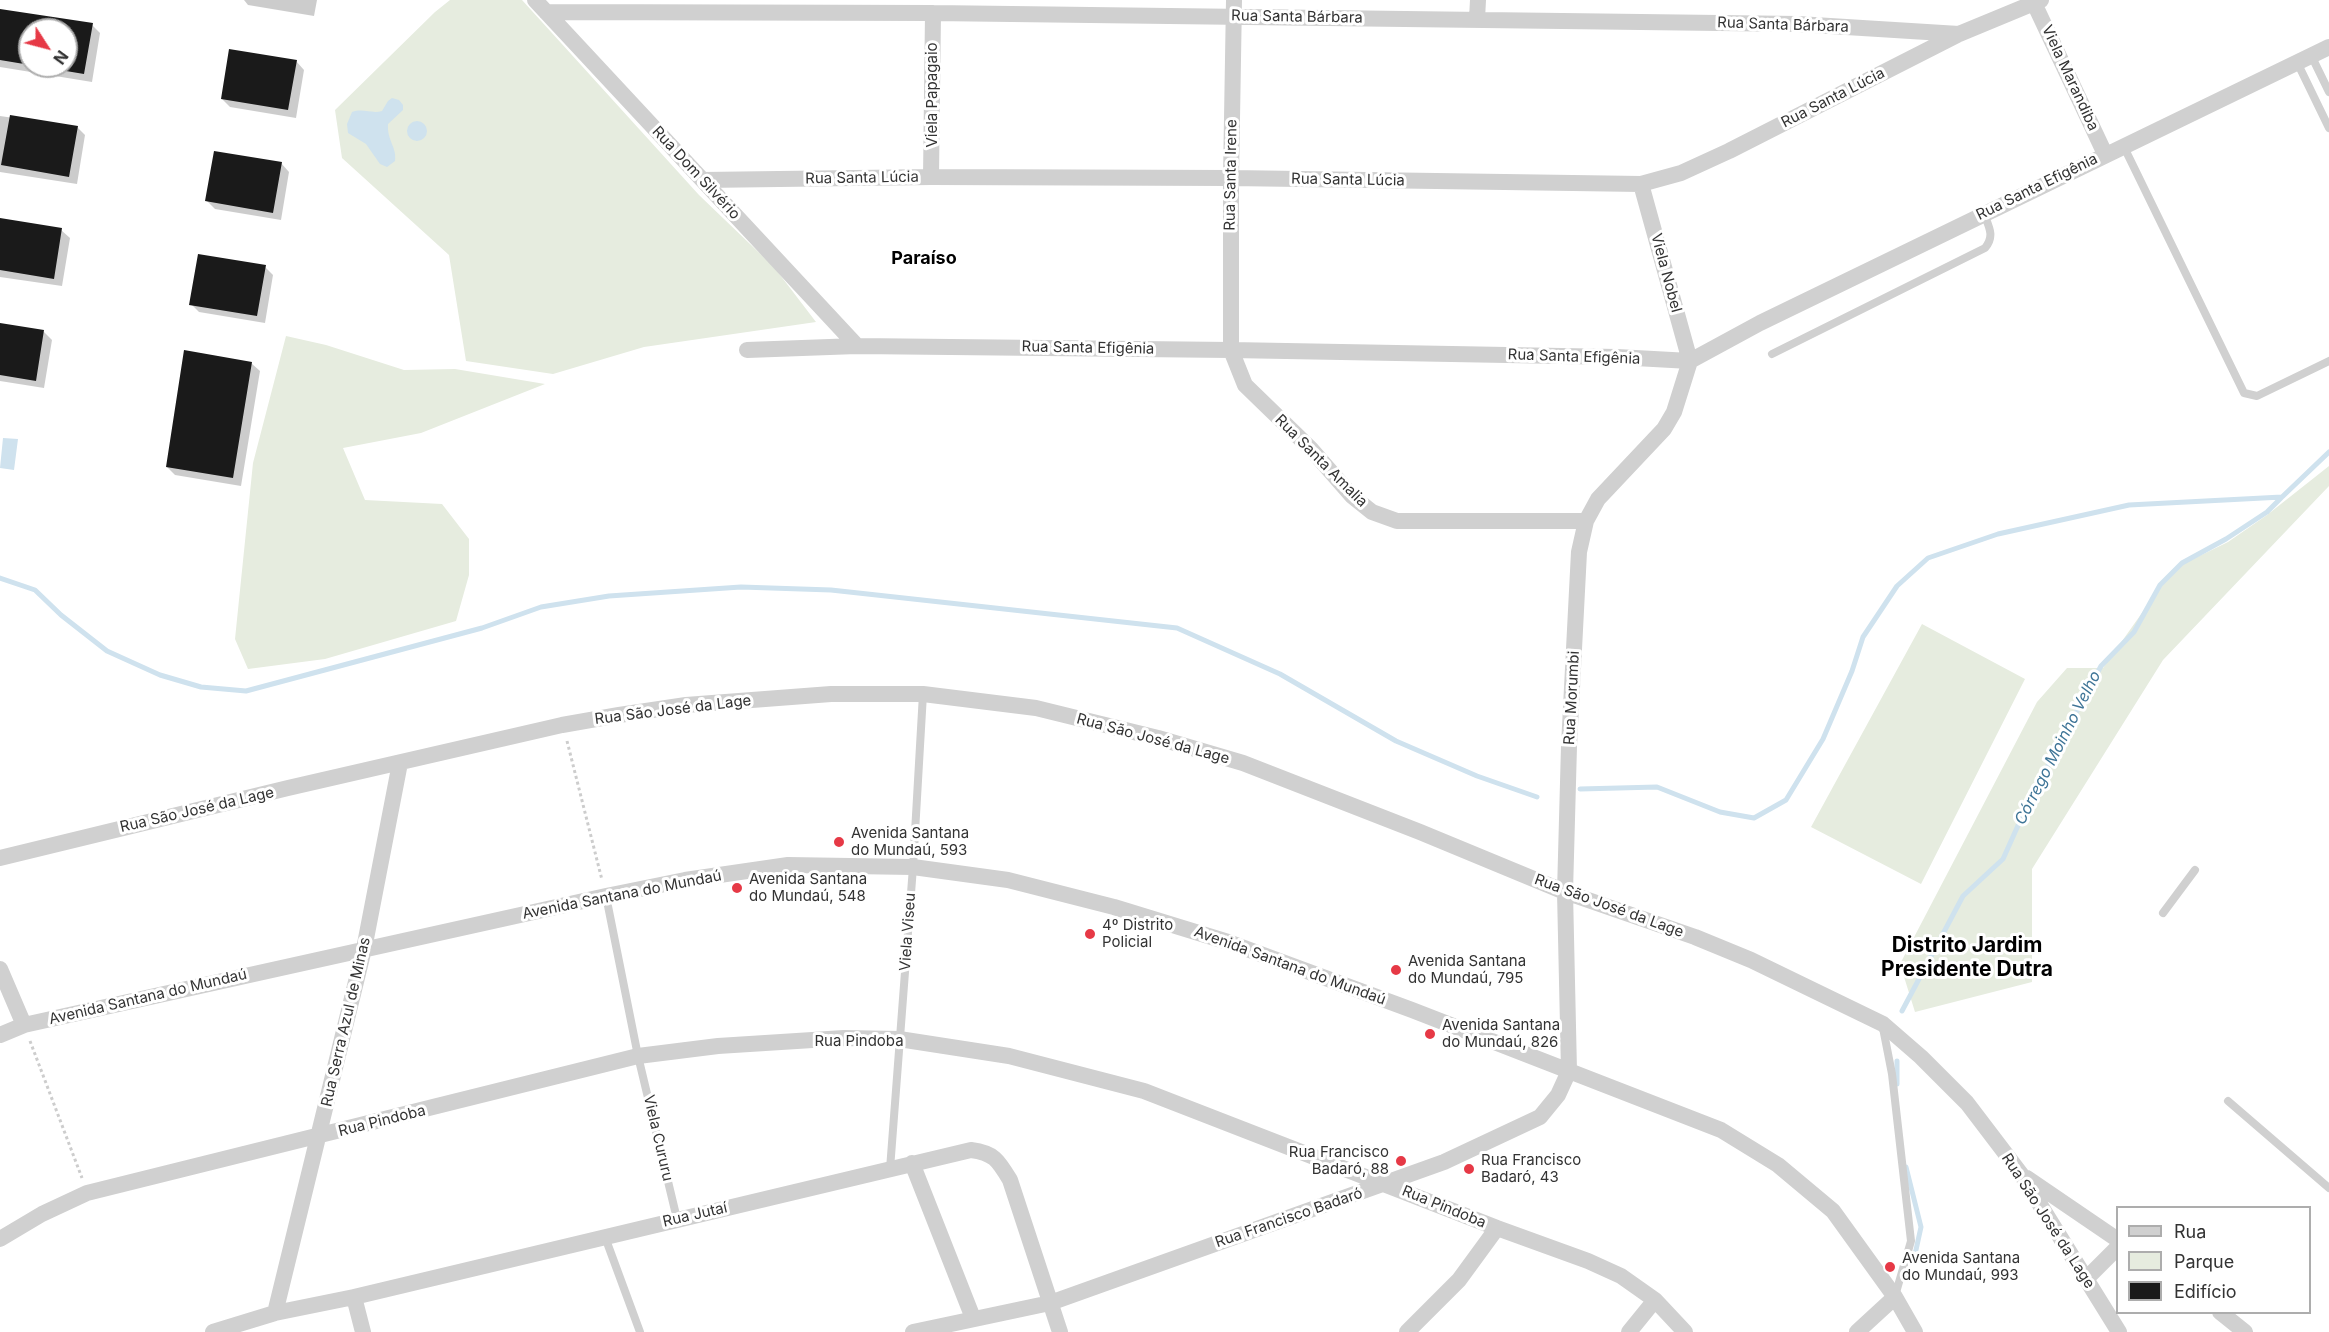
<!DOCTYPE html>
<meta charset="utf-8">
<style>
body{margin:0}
#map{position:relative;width:2329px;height:1332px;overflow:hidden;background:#fff;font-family:Inter,sans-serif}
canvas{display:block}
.legend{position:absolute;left:2116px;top:1206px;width:195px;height:108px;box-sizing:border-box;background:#fff;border:2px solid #adadad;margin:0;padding:8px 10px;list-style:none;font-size:18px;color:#333}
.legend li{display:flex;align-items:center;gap:12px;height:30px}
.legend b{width:30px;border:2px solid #adadad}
.north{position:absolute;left:18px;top:18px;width:60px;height:60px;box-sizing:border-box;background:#fff;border:2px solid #adadad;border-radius:50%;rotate:126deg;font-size:16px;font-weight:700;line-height:24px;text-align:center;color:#333}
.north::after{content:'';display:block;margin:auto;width:21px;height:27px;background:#e63946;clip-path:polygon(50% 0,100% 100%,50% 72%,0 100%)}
</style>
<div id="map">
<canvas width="2329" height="1332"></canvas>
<ul class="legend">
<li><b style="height:8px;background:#d0d0d0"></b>Rua</li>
<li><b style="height:16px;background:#e6ecdf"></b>Parque</li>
<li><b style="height:16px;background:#1a1a1a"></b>Edifício</li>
</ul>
<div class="north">N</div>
</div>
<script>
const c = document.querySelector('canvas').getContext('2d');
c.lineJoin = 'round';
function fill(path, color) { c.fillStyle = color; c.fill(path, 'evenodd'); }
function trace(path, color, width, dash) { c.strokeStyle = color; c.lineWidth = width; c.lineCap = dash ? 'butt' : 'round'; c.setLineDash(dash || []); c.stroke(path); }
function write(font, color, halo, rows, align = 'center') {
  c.font = font + ' Inter,sans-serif'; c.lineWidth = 6; c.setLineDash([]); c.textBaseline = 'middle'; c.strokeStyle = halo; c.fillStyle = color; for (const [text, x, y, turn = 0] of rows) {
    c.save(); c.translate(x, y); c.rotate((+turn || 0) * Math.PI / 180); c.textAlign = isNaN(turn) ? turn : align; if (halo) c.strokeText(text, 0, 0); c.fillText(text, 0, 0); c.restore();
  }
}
fill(new Path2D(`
 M450,0h72l177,195 75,72 42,55 -172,25 -91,27 -87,-13 -17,-106 -107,-97 -7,-48 100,-98z
 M286,336l40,9 78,25 51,-1 90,15 -124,49 -78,15 22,52 77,4 27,35v36l-13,46 -131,38 -77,10 -13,-30 18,-176z
 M2329,466v20l-166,174 -131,209v113l-117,30 -15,-48 137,-262 30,-34h36l70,-99 55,-27 39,-27z
 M1922,624l103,55 -104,205 -110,-57z`), '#e6ecdf');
fill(new Path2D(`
 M392,98l7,2 4,5v5l-15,14c-1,17 9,23 7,37l-8,6 -7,-3 -14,-20 -18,-11 -1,-9 5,-12c11,-4 20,2 30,-1l6,-10z
 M407 131a10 10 0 1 1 20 0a10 10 0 1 1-20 0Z
 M3,438l15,1 -4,31 -14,-2z`), '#cfe2ee');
fill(new Path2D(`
 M244,0h73l-3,16 -66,-11z
 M0,11l92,14 8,8 -8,49 -92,-15zM30,30h36v36h-36z
 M296,61l8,9 -8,48 -66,-11 -8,-8z
 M0,116l77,11 8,8 -8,49 -77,-12z
 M281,163l8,9 -8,48 -66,-11 -8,-8z
 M0,220l61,10 9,8 -8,48 -62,-9z
 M265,267l8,8 -8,48 -66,-11 -8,-8z
 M0,325l44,7 8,8 -8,48 -44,-7z
 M251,363l9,8 -19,115 -66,-11 -8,-8z`), '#0003');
trace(new Path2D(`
 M0,578l35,12 26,25 46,36 53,24 41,12 45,4 236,-63 59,-21 68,-11 132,-9 90,3 346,38 103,46 116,67 81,35 60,21
 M1580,789l77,-2 63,25 34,6 32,-18 37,-61 29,-68 11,-34 34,-51 31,-28 70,-24 131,-29 153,-8 47,-45
 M1902,1011l61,-115 40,-37 26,-58 72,-135 33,-34 26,-47 22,-22 44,-24 41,-27 14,-14
 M1897,1084v-23
 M1906,1167l15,60 -7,32`), '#cfe2ee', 5);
fill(new Path2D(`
 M0,9l93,14 -9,51 -18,-3v-41h-36v35l-30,-5z
 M229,49l68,11 -9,50 -67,-11z
 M10,115l68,11 -9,51 -68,-12z
 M214,151l68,11 -9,51 -68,-12z
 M0,218l62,10 -8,51 -54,-9z
 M198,254l68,11 -9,51 -68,-11z
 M0,323l44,7 -8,51 -36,-6z
 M184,350l68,12 -19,116 -67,-11z`), '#1a1a1a');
trace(new Path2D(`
 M567,741l35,139
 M30,1041l52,137`), '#cdcdcd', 3, [3, 3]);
trace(new Path2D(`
 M2311,55l18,37
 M2297,62l32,66
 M2123,145l121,248 13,3 72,-35
 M1772,354l213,-106c10,-12 4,-21 -1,-34
 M606,896l32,160 39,163
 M2163,913l32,-43
 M1883,1028l9,46 19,167 -16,55
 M2228,1101l101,87
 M890,1169l23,-302 10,-173
 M605,1237l35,95`), '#d0d0d0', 8);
trace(new Path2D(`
 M535,0l322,346
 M1234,0l-3,178v172l14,35 66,64 41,47 20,16 25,9h189
 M2034,3l71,151
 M546,12l387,1 865,11 161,10 82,-34
 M1477,19l1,-19
 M931,177l2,-164
 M703,180l228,-3 300,1 410,6 40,-11 48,-22 228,-116
 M1641,184l49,177
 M747,350l110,-4 374,4 386,7 73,4 70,-38 569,-276
 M0,858l288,-70 274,-63 57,-10 67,-10 145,-11h92l113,14 122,30 85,25 177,69 145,60 130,45 56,23 132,64 38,33 46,46 54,71 98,158
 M0,969l24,56
 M0,1035l24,-10 582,-129 79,-16 103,-15 125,2 95,13 106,27 114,35 184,68 309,120 57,35 55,46 62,86 20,35
 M912,1163l61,155
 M2027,1178l91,62
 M0,1239l42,-25 45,-21 551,-137 80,-10 126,-8 55,1 110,17 135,35 353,137 91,33 33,15 34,24 30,32
 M2086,1279l32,-32
 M354,1297l9,35
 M2220,1312l25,20
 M275,1313l89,-364 36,-186
 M213,1332l62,-19 79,-16 617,-147c23,3 27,10 39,30l50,152
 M913,1332l137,-29 394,-141 96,-45 18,-22 11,-24 -4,-179 4,-146 10,-194 7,-31 12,-22 66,-70 10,-17 16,-51
 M1407,1332l52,-52 38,-52
 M1629,1332l26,-32
 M1857,1332l38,-35`), '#d0d0d0', 16);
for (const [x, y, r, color] of [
 [839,842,6,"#e63946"],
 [737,888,6,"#e63946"],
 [1090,934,6,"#e63946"],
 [1396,970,6,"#e63946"],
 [1430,1034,6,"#e63946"],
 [1401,1161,6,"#e63946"],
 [1469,1169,6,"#e63946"],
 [1890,1267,6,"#e63946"]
]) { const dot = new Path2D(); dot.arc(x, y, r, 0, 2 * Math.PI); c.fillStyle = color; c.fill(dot); trace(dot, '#fff', 2); }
write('15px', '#333', '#fff', [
 ["Rua Santa Bárbara",1297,17,1],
 ["Rua Santa Bárbara",1783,25,2],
 ["Viela Marandiba",2070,78,65],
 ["Viela Papagaio",932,95,-90],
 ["Rua Santa Lúcia",1833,98,-27],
 ["Rua Dom Silvério",696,173,47],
 ["Rua Santa Irene",1231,175,-89],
 ["Rua Santa Lúcia",862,178,-1],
 ["Rua Santa Lúcia",1348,180,1],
 ["Rua Santa Efigênia",2037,187,-26],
 ["Viela Nobel",1666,273,75],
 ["Rua Santa Efigênia",1088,348,1],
 ["Rua Santa Efigênia",1574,357,2],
 ["Rua Santa Amalia",1321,461,45],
 ["Rua Morumbi",1572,698,-87],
 ["Rua São José da Lage",673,710,-7],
 ["Rua São José da Lage",1153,739,15],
 ["Rua São José da Lage",197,810,-13],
 ["Avenida Santana do Mundaú",622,895,-11],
 ["Rua São José da Lage",1609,906,20],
 ["Viela Viseu",908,932,-86],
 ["Avenida Santana do Mundaú",1290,966,20],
 ["Avenida Santana do Mundaú",148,997,-13],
 ["Rua Serra Azul de Minas",346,1022,-77],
 ["Rua Pindoba",859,1041],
 ["Rua Pindoba",382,1121,-14],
 ["Viela Cururu",658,1138,77],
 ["Rua Pindoba",1444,1207,22],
 ["Rua Jutaí",695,1215,-13],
 ["Rua Francisco Badaró",1289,1218,-19],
 ["Rua São José da Lage",2048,1221,57]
]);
write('15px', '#333', '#fff', [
 ["Avenida Santana",851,833],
 ["do Mundaú, 593",851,850],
 ["Avenida Santana",749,879],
 ["do Mundaú, 548",749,896],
 ["4º Distrito",1102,925],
 ["Policial",1102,942],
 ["Avenida Santana",1408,961],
 ["do Mundaú, 795",1408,978],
 ["Avenida Santana",1442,1025],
 ["do Mundaú, 826",1442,1042],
 ["Rua Francisco",1389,1152,"right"],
 ["Badaró, 88",1389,1169,"right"],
 ["Rua Francisco",1481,1160],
 ["Badaró, 43",1481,1177],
 ["Avenida Santana",1902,1258],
 ["do Mundaú, 993",1902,1275]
], 'left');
write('italic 16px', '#3f7597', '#fff', [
 ["Córrego Moinho Velho",2058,748,-63]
]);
write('bold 18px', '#000', '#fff', [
 ["Paraíso",924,259]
]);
write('bold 21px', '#000', '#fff', [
 ["Distrito Jardim",1967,946],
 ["Presidente Dutra",1967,970]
]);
</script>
